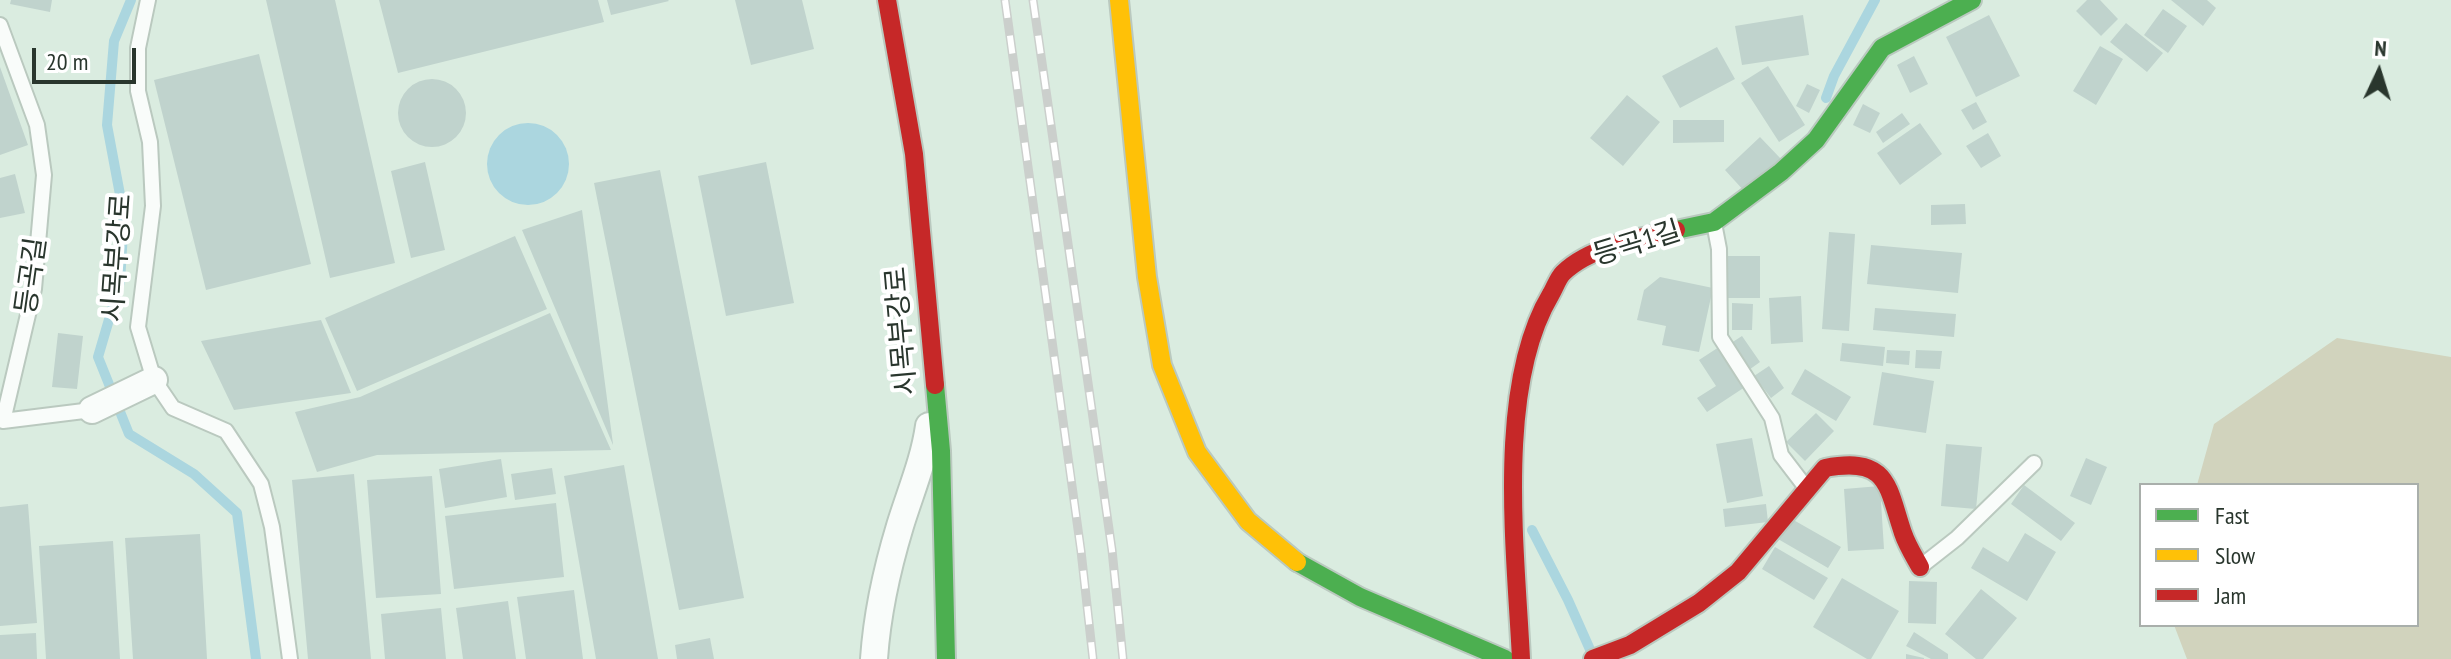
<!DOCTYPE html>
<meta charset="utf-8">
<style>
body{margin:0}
#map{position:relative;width:2451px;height:659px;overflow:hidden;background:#daece0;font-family:"PT Sans Narrow",sans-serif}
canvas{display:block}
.legend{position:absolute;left:2139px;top:483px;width:280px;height:144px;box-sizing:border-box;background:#fff;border:2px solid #a9afab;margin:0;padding:10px 14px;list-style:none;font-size:24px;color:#29362d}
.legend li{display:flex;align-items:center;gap:16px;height:40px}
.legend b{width:40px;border:2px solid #a9afab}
.north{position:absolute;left:2339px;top:32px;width:80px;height:80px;-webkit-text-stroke:6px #fff;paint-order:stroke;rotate:4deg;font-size:22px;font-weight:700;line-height:32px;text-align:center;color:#29362d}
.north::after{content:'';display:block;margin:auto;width:28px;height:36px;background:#29362d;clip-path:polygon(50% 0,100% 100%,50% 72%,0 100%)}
.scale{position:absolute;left:32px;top:48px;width:104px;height:36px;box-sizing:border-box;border:4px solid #29362d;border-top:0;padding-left:10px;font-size:24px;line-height:28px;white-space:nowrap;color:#29362d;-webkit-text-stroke:6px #fff;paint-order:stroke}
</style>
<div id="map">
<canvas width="2451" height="659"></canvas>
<ul class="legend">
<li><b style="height:10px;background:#4caf50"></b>Fast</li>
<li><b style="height:10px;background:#ffc107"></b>Slow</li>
<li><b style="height:10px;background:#c62828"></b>Jam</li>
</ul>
<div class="north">N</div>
<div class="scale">20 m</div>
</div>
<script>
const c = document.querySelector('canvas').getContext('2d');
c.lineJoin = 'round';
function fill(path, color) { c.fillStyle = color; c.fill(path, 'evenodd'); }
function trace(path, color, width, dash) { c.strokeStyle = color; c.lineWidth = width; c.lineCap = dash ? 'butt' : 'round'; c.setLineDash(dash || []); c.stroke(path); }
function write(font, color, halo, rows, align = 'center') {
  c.font = font + ' "PT Sans Narrow","Noto Sans KR",sans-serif'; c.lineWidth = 8; c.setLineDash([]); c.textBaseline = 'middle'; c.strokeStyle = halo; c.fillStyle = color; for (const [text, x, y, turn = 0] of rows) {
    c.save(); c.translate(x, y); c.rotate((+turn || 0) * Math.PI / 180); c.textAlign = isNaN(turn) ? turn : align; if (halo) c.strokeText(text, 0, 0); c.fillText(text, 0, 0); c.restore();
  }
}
fill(new Path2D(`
 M2337,338l114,19v302h-264l-13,-34h243v-140h-220l17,-61z`), '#d1d3bd');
fill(new Path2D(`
 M487 164a41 41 0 1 1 82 0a41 41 0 1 1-82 0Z`), '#abd6df');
trace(new Path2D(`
 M131,0l-17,41 -7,84 17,91 -4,66 -22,75 31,77 65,40 43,39 19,146
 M1826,98l8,-22 41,-76
 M1532,530l36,70 24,54`), '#abd6df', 10);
fill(new Path2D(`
 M11,0h41l-2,12 -40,-8z
 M266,0h69l60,263 -65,15z
 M379,0h219l6,22 -206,51z
 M607,0h61l1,1 -58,14z
 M735,0h67l12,49 -63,16z
 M2087,0h13l18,19 -17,17 -25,-25z
 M2171,0h36l9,8 -13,18z
 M2163,9l24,17 -19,27 -24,-18z
 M1803,15l6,40 -67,10 -7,-39z
 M1989,15l31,61 -44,21 -30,-60z
 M2126,23l37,30 -16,19 -37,-30z
 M2100,46l23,13 -27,46 -23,-14z
 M1717,47l18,32 -55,29 -18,-32z
 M259,54l52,210 -105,26 -52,-210z
 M1914,56l14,28 -18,9 -13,-28z
 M1768,66l37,59 -26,17 -38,-59z
 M0,67l28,78 -28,10z
 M398 113a34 34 0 1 1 68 0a34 34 0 1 1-68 0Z
 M1807,84l13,6 -11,23 -13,-7z
 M1627,95l33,27 -37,44 -33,-28z
 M1976,102l11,20 -14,8 -12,-20z
 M1863,104l17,9 -10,20 -17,-8z
 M1902,113l8,11 -27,19 -7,-11z
 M1673,120h51v22l-51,1z
 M1920,123l22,31 -42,31 -23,-32z
 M1988,133l13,23 -20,12 -15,-22z
 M1760,137l21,22 -36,33 -20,-22z
 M425,162l20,88 -34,8 -20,-87z
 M766,162l28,141 -68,13 -28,-140z
 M660,170l84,428 -65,12 -85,-427z
 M15,174l10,39 -25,5v-40z
 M1965,204l1,20 -35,1v-20z
 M582,210l31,234v1l-91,-215z
 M1829,232l26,2 -6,97 -27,-2z
 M515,236l32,73 -190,82 -32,-73z
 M1871,245l91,8 -4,40 -91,-9z
 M1727,256h33v42h-33z
 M1660,277l53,11 -14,64 -37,-7 4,-19 -29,-6 7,-30z
 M1801,296l2,46 -32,2 -2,-46z
 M1732,303l21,1 -1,26h-20z
 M1875,308l81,6 -2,23 -81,-7z
 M550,313l61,137 -234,5 -60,17 -22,-60 65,-15z
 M321,320l30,73 -117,17 -33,-69z
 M58,333l25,3 -6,53 -25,-2z
 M1742,336l18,26 -14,10 -18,-27z
 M1842,343l43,4 -2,19 -43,-5z
 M1719,347l26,40 -38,25 -10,-14 19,-12 -17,-26z
 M1887,350l23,1 -1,14 -23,-2z
 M1916,350l26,1 -2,18 -25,-1z
 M1769,366l15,22 -13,10 -17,-22z
 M1805,369l46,28 -15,24 -45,-27z
 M1882,372l52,9 -8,52 -53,-8z
 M1816,413l18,18 -29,30 -19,-19z
 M1752,438l11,58 -36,7 -11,-59z
 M1946,444l36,3 -6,62 -35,-3z
 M2086,458l21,9 -16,38 -21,-9z
 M501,459l6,38 -62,11 -6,-39z
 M624,465l34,194h-62l-32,-183z
 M552,468l4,26 -41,6 -4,-26z
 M354,474l17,185h-63l-16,-179z
 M432,476l9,118 -65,4 -9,-118z
 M2024,485l51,38 -14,18 -50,-37z
 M1880,486l4,63 -36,2 -4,-62z
 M556,503l8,74 -110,12 -9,-73z
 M28,504l9,119 -37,3v-119z
 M1766,504l2,18 -43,5 -2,-18z
 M1790,518l51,29 -13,21 -50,-29z
 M2025,533l31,19 -29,49 -56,-33 12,-21 25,15z
 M200,534l7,125h-74l-8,-121z
 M113,541l7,118h-74l-7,-113z
 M1775,547l53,31 -14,22 -52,-31z
 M1842,578l57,33 -28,48h-4l-54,-32z
 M1909,581l28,1 -1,42 -28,-1z
 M1981,589l36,29 -34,41h-7l-31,-25z
 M574,590l9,69h-57l-9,-62z
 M508,601l8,58h-53l-7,-51z
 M441,608l5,51h-61l-4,-45z
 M1914,632l34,22v5h-17l-25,-13z
 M36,633l1,26h-37v-24z
 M710,638l4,21h-37l-2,-14z
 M1906,654l18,4v1h-18z`), '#c0d3cd');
const lane = new Path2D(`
 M148,0l-10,48v43l12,51 3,64 -15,121 16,53 19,28 53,23 35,53 11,43 18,132
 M0,25l37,100 7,50 -10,114 -31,132 89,-11
 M1714,223l5,26 1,88 52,81 9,37 26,34
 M1920,567l37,-29 77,-75`);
const street = new Path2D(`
 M92,410l62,-30
 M874,659c3,-44 13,-90 26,-133 10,-33 24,-65 29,-100`);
const fast = new Path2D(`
 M1676,230l38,-8 67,-50 35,-32 66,-92 90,-48
 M935,385l6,66 5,208
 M1297,562l63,35 145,62`);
const slow = new Path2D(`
 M1119,0l28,277 15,88 35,87 51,69 49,41`);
const jam = new Path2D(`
 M887,0l27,154 21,231
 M1521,659c-5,-106 -26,-272 30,-365 4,-7 7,-16 12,-21 26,-26 79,-36 113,-43
 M1593,659l37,-14 69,-42 39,-31 87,-104c64,-12 62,18 78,65 4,12 11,23 17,34`);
trace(lane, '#bac9bf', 18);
trace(street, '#bac9bf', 30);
trace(fast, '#bac9bf', 22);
trace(slow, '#bac9bf', 22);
trace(jam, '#bac9bf', 22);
trace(lane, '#f9fcfa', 14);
trace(street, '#f9fcfa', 26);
trace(fast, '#4caf50', 18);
trace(slow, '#ffc107', 18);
trace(jam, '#c62828', 18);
const rail = new Path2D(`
 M1005,0l76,551 12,108
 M1033,0l79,550 11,109`);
trace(rail, '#cbcfcc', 9);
trace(rail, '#fff', 6, [18]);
write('28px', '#29362d', '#fff', [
 ["등곡1길",1637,244,-17],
 ["시목부강로",118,258,-86],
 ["등곡길",32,276,-82],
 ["시목부강로",902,331,-95]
]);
</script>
